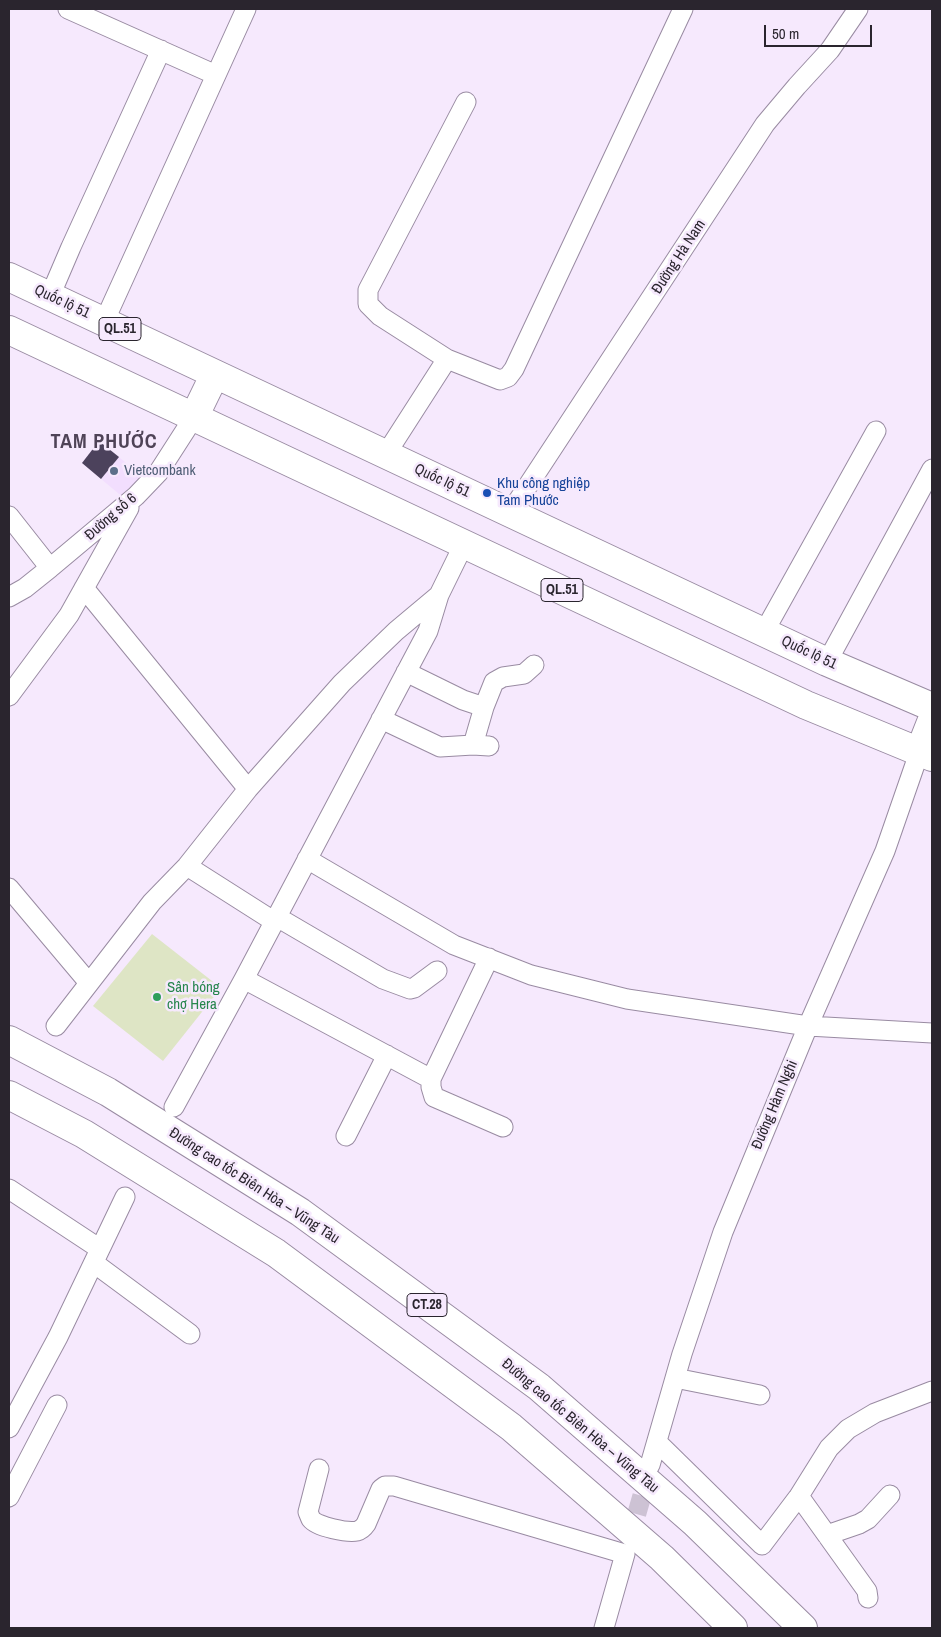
<!DOCTYPE html>
<meta charset="utf-8">
<style>
body{margin:0}
#map{position:relative;width:941px;height:1637px;overflow:hidden;background:#f6e9fd;font-family:"Archivo Narrow",sans-serif}
canvas{display:block}
.frame{position:absolute;inset:0;border:10px solid #2a252e;pointer-events:none}
.scale{position:absolute;left:764px;top:25px;width:108px;height:22px;box-sizing:border-box;border:2px solid #2a252e;border-top:0;padding-left:6px;font-size:15px;line-height:18px;white-space:nowrap;color:#2a252e;-webkit-text-stroke:4px #f6e9fd;paint-order:stroke}
</style>
<div id="map">
<canvas width="941" height="1637"></canvas>
<div class="frame"></div>
<div class="scale">50 m</div>
</div>
<script>
const c = document.querySelector('canvas').getContext('2d');
c.lineJoin = 'round';
function fill(path, color) { c.fillStyle = color; c.fill(path, 'evenodd'); }
function trace(path, color, width, dash) { c.strokeStyle = color; c.lineWidth = width; c.lineCap = dash ? 'butt' : 'round'; c.setLineDash(dash || []); c.stroke(path); }
function write(font, color, halo, rows, align = 'center') {
  c.font = font + ' "Archivo Narrow",sans-serif'; c.lineWidth = 5; c.setLineDash([]); c.textBaseline = 'middle'; c.strokeStyle = halo; c.fillStyle = color; for (const [text, x, y, turn = 0] of rows) {
    c.save(); c.translate(x, y); c.rotate((+turn || 0) * Math.PI / 180); c.textAlign = isNaN(turn) ? turn : align; if (halo) c.strokeText(text, 0, 0); c.fillText(text, 0, 0); c.restore();
  }
}
fill(new Path2D(`
 M99,441l47,38 -21,20 -43,-36z`), '#f2defe');
fill(new Path2D(`
 M152,934l69,54 -58,73 -70,-55z`), '#dee5c5');
fill(new Path2D(`
 M99,441l20,16 -18,22 -19,-16z`), '#4c425c');
trace(new Path2D(`
 M629,1541l20,-70`), '#cdc2d4', 19, [19, 9]);
const minor = new Path2D(`
 M68,9l148,66
 M50,296l21,-49 90,-197
 M104,322l142,-313
 M447,359l-67,-43 -12,-12v-14l98,-188
 M386,454l61,-95 53,21 8,-3 6,-8 169,-360
 M510,513l255,-389 32,-38 33,-36 28,-41
 M9,516l41,52
 M84,588l164,201
 M9,597l16,-9 25,-20 86,-72 22,-23 36,-56
 M764,632l112,-201
 M827,662l105,-193
 M406,672l57,28 21,7 -11,38
 M9,696l60,-81 60,-107
 M484,707l10,-25 9,-5 21,-3 10,-9
 M381,719l59,28 33,-2 16,1
 M307,859l147,86 77,30 96,24 181,27 124,7
 M187,866l88,56
 M9,888l80,95
 M277,917l106,62 27,10 4,-1 23,-17
 M489,958l-58,121v8l3,10 69,30
 M244,979l187,100
 M56,1026l96,-124 35,-36 61,-77 94,-106 54,-52 43,-36 25,-51
 M174,1107l70,-128 184,-348 11,-36
 M346,1136l41,-81
 M9,1189l91,60
 M94,1263l96,71
 M675,1378l85,17
 M9,1428l49,-91 67,-140
 M657,1442l105,103 37,-49 30,-48 19,-19 27,-16 57,-22
 M650,1465l32,-111 41,-122 85,-206 77,-175 34,-98
 M319,1469l-11,43c1,2 2,5 3,7 6,8 37,14 46,12 4,-1 7,-4 9,-7l15,-35 4,-3h9l231,68 -21,74
 M799,1496l68,95 1,7
 M9,1497l48,-92
 M827,1535l32,-11 9,-5 22,-24`);
const highway = new Path2D(`
 M9,277l818,385 105,45
 M9,330l797,375 126,52
 M194,417l21,-43
 M919,753l13,-33
 M9,1040l99,52 192,120 239,175 156,136 108,105
 M9,1095l75,39 192,119 235,174 151,131 71,70`);
trace(minor, '#998ba2', 21);
trace(highway, '#998ba2', 30);
trace(minor, '#fff', 19);
trace(highway, '#fff', 28);
for (const [x, y, r, color] of [
 [114,471,5,"#5c6f8a"],
 [487,493,5,"#1a4fb4"],
 [157,997,5,"#2e9e5b"]
]) { const dot = new Path2D(); dot.arc(x, y, r, 0, 2 * Math.PI); c.fillStyle = color; c.fill(dot); trace(dot, '#f6e9fd', 2); }
for (const [x, y, w] of [
 [120,329,42],
 [562,590,42],
 [427,1305,40]
]) { const box = new Path2D(); box.roundRect(x - w / 2, y - 11.5, w, 23, 4); c.fillStyle = '#f6e9fd'; c.fill(box); trace(box, '#2a252e', 1); }
write('bold 14px', '#2a252e', null, [
 ["QL.51",120,329],
 ["QL.51",562,590],
 ["CT.28",427,1305]
]);
write('15px', '#2a252e', '#f6e9fd', [
 ["Đường Hà Nam",679,257,-57],
 ["Quốc lộ 51",62,302,25],
 ["Quốc lộ 51",442,481,25],
 ["Đường số 6",111,517,-41],
 ["Quốc lộ 51",809,653,25],
 ["Đường Hàm Nghi",775,1105,-67],
 ["Đường cao tốc Biên Hòa – Vũng Tàu",254,1186,33],
 ["Đường cao tốc Biên Hòa – Vũng Tàu",580,1426,40]
]);
write('15px', '#4e5e75', '#f6e9fd', [
 ["Vietcombank",124,471]
], 'left');
write('15px', '#164399', '#f6e9fd', [
 ["Khu công nghiệp",497,484],
 ["Tam Phước",497,501]
], 'left');
write('15px', '#27864d', '#f6e9fd', [
 ["Sân bóng",167,988],
 ["chợ Hera",167,1005]
], 'left');
c.letterSpacing = '1px';
write('bold 20px', '#4f4357', '#f6e9fd', [
 ["TAM PHƯỚC",104,443]
]);
c.letterSpacing = '0px';
</script>
